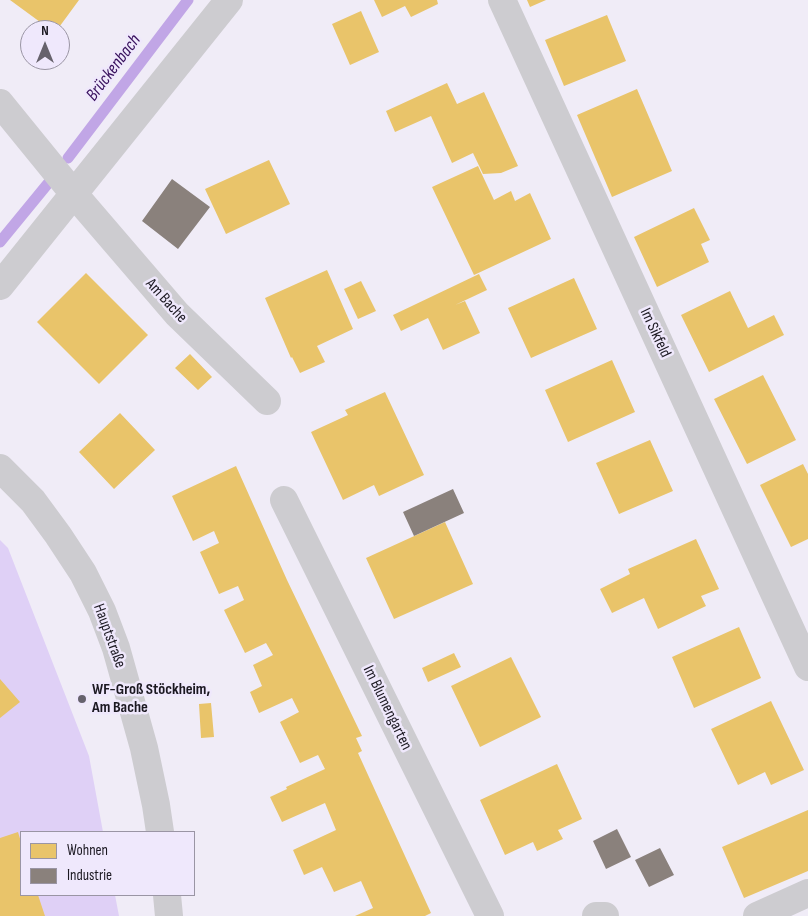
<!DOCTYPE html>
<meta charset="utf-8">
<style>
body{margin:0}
#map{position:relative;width:808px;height:916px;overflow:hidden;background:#f0ecf7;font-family:"Sofia Sans Condensed",sans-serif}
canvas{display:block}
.legend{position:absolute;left:20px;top:831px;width:175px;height:65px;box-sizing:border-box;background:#efe8fc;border:1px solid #9a95a4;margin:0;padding:6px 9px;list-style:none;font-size:15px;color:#1b1821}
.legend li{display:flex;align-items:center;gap:10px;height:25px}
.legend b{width:25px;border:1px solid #9a95a4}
.north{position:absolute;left:20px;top:20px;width:50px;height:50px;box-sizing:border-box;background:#efe8fc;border:1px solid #9a95a4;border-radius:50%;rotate:0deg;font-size:14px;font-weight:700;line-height:20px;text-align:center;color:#1b1821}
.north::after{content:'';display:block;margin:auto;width:18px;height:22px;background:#66626c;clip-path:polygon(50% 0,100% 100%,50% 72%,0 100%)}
</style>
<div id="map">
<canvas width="808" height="916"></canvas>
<ul class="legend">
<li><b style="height:14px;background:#e9c46a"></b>Wohnen</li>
<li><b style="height:14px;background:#8a817c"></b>Industrie</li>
</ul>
<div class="north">N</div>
</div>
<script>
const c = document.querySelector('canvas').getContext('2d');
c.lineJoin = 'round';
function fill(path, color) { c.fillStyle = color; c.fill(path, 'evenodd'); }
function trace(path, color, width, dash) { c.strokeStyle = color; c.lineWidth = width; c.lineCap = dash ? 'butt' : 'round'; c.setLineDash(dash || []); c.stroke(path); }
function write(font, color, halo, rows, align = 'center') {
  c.font = font + ' "Sofia Sans Condensed",sans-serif'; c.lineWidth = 5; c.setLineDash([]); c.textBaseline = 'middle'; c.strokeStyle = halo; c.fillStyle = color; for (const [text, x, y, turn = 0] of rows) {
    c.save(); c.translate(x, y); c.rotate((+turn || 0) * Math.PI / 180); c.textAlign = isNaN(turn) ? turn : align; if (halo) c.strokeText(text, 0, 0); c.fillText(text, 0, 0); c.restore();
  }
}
fill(new Path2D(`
 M0,540l8,8 81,208 14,76h-82v63h94l4,21h-119z`), '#dfd0f6');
fill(new Path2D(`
 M10,0h69l-22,30h-6z
 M374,0h63l1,4 -27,13 -6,-11 -23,11z
 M527,0h19l-16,7z
 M361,11l18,41 -29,13 -18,-41z
 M607,15l19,46 -62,25 -19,-46z
 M447,83l10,21 27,-12 34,74 -17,7 -18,1 -10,-21 -21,10 -21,-47 -36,16 -9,-21z
 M637,89l35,82 -60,26 -35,-82z
 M269,160l21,44 -64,30 -21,-45z
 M478,166l16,34 17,-9 4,10 15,-8 21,46 -77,36 -42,-88z
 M694,208l16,32 -9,4 8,18 -52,25 -23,-50z
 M327,270l26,59 -36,17 8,16 -25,11 -8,-16 -1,1 -26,-60z
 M86,273l62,62 -49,49 -62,-62z
 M479,274l8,16 -32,15 10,-4 15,32 -37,17 -15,-32 -27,13 -8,-16z
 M574,278l23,51 -66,29 -23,-50z
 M361,281l15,30 -18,8 -14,-30z
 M730,291l18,37 26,-13 10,20 -75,37 -28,-57z
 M190,354l22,23 -14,13 -23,-22z
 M612,360l23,52 -67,30 -23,-52z
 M763,375l33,65 -49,24 -33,-65z
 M385,392l39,83 -45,21 -5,-11 -31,15 -32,-68 37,-17 -3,-5z
 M120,413l35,37 -41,39 -35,-37z
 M650,440l23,51 -54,23 -23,-51z
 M803,464l5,10v65l-17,8 -31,-62z
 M236,466l51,114 75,156 -6,2 6,13 -4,2 73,160 -6,3h-70l18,-8 -12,-27 -27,11 -12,-25 -18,8 -11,-25 43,-20 -11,-27 -43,19 -12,-25 17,-8 -1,-2 39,-18 -7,-14 -18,8 -20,-41 19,-10 -7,-14 -33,15 -9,-21 12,-6 -9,-21 20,-10 -7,-12 -21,10 -21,-43 20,-10 -6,-14 -19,8 -19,-42 19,-9 -5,-12 -21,10 -21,-45z
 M445,522l28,62 -79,35 -28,-61z
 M696,539l23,50 -18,7 5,10 -48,23 -14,-31 -32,15 -12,-24 30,-15 -2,-5z
 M739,627l22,51 -67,30 -22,-51z
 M454,653l7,14 -33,15 -6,-14z
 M511,657l30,60 -61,30 -29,-61z
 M0,679l20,23 -20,16z
 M771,701l33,69 -33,15 -6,-13 -27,13 -27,-56z
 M211,703l3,34 -13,1 -2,-34z
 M557,764l25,55 -24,11 5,9 -26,12 -4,-9 -28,13 -25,-55z
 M808,810v61l-64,27 -22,-51z
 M18,832l3,10v53h17l7,21h-45v-78z`), '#e9c46a');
fill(new Path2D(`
 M172,179l38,28 -32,42 -36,-28z
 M453,489l11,24 -50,23 -11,-24z
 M617,829l14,28 -25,12 -13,-28z
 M660,848l14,27 -25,12 -14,-27z`), '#8a817c');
trace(new Path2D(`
 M68,158l120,-158
 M0,242l50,-61`), '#c1a6e6', 11);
trace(new Path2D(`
 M502,0l306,667
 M0,103l74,91 103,120 90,87
 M0,286l229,-286
 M0,468l33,33 25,34 25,38 19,38 14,37 28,100 12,57 4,27
 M284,500l206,416
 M167,895l2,21
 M596,916h9
 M757,916l51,-23`), '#cdccd0', 28);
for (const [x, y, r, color] of [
 [82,699,5,"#66626c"]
]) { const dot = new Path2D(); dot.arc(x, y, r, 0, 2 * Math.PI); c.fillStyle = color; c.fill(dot); trace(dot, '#efe8fc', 2); }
write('16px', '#1b1821', '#efe8fc', [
 ["Am Bache",166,301,48],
 ["Im Sikfeld",655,333,65],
 ["Hauptstraße",109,636,70],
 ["Im Blumengarten",387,708,64]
]);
write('bold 16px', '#1b1821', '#efe8fc', [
 ["WF-Groß Stöckheim,",92,690],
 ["Am Bache",92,708]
], 'left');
write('italic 18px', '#38105d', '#efe8fc', [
 ["Brückenbach",114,68,-53]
]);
</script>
